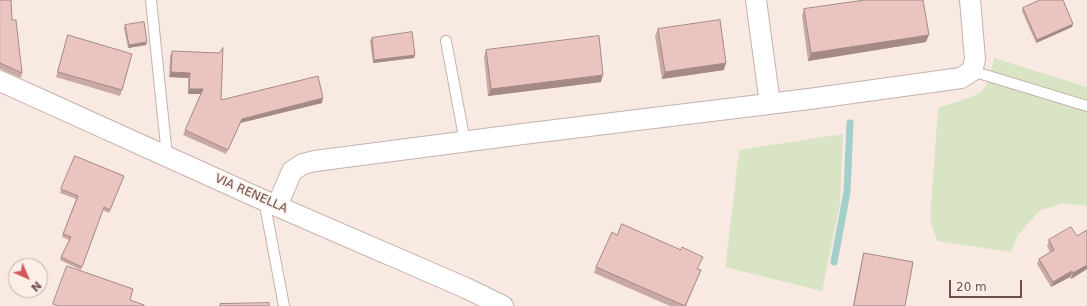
<!DOCTYPE html>
<style>
body{margin:0}
#map{position:relative;width:1087px;height:306px;overflow:hidden;background:#f8eae3;font-family:"DejaVu Sans",sans-serif}
canvas{display:block}
.north{position:absolute;left:8px;top:258px;width:40px;height:40px;box-sizing:border-box;background:#fcefe8;border:1px solid #c3afaa;border-radius:50%;rotate:135deg;font-size:11px;font-weight:700;line-height:16px;text-align:center;color:#6d4f4d}
.north::after{content:'';display:block;margin:auto;width:14px;height:18px;background:#d3585e;clip-path:polygon(50% 0,100% 100%,50% 72%,0 100%)}
.scale{position:absolute;left:949px;top:280px;width:73px;height:18px;box-sizing:border-box;border:2px solid #6d4f4d;border-top:0;padding-left:5px;font-size:12px;line-height:14px;white-space:nowrap;color:#6d4f4d;-webkit-text-stroke:3px #fcefe8;paint-order:stroke}
</style>
<div id="map">
<canvas width="1087" height="306"></canvas>
<div class="north">N</div>
<div class="scale">20 m</div>
</div>
<script>
const c = document.querySelector('canvas').getContext('2d');
c.lineJoin = 'round';
function fill(path, color) { c.fillStyle = color; c.fill(path, 'evenodd'); }
function trace(path, color, width, dash) { c.strokeStyle = color; c.lineWidth = width; c.lineCap = dash ? 'butt' : 'round'; c.setLineDash(dash || []); c.stroke(path); }
function write(font, color, halo, rows, align = 'center') {
  c.font = font + ' "DejaVu Sans",sans-serif'; c.lineWidth = 3; c.setLineDash([]); c.textBaseline = 'middle'; c.strokeStyle = halo; c.fillStyle = color; for (const [text, x, y, turn = 0] of rows) {
    c.save(); c.translate(x, y); c.rotate((+turn || 0) * Math.PI / 180); c.textAlign = isNaN(turn) ? turn : align; if (halo) c.strokeText(text, 0, 0); c.fillText(text, 0, 0); c.restore();
  }
}
fill(new Path2D(`
 M994,58l93,29v119l-24,-3 -24,8 -21,24 -7,17 -74,-11 -7,-21 8,-112c9,-3 39,-12 44,-17 8,-8 9,-23 12,-33z
 M843,134l-3,69 -18,88 -97,-24 6,-46 8,-71z`), '#d9e4c4');
trace(new Path2D(`
 M834,262l13,-70 3,-69`), '#a2cfca', 7);
const lane = new Path2D(`
 M151,0l16,156
 M446,41l19,101
 M972,71l115,35
 M264,200l20,106`);
const street = new Path2D(`
 M756,0l14,104
 M0,81l272,123 194,84 37,18
 M277,206l15,-35 11,-7 12,-3 208,-27 286,-35 152,-21 11,-7 3,-12 -5,-59`);
trace(lane, '#c7b1ac', 12);
trace(street, '#c7b1ac', 22);
trace(lane, '#fff', 10);
trace(street, '#fff', 20);
fill(new Path2D(`
 M0,0l12,20 10,53 -1,5 -21,-9z
 M1023,8l49,19 -36,16 -14,-32z
 M804,9l122,33 -118,19 -6,-45z
 M125,25l22,17 -1,3 -18,3 -4,-20z
 M658,29l66,41 -62,9 -7,-43z
 M68,35l54,55 -2,6 -64,-19z
 M372,38l42,20 -41,5 -3,-22z
 M486,50l115,32 -113,14 -4,-39z
 M172,51l49,49 101,3 -82,20 -14,31 -43,-19 18,-41h-13v-16l-19,-1 1,-21z
 M75,156l49,20 -15,37 -6,-3 -22,60 -21,-10 9,-20 -7,-3 14,-38 -16,-6z
 M1087,230v39l-16,10 -1,-2 -19,10 -14,-23 2,-5 11,-7 -3,-6 2,-6 28,-4z
 M864,253l41,53h-52l9,-47z
 M596,267l102,2 3,1 -15,36h-16l-76,-33z`), '#c9a9a3');
fill(new Path2D(`
 M1073,24l-1,3 -36,16 1,-3z
 M929,35l-3,7 -118,19 3,-8z
 M147,42l-1,3 -18,3 1,-3z
 M415,55l-1,3 -41,5 1,-3z
 M726,63l-2,7 -62,9 3,-7z
 M171,72l19,1 -2,5 -19,-1z
 M603,75l-2,7 -113,14 3,-7z
 M189,89h14l-1,5h-14z
 M323,98l-1,5 -82,20 -14,31 16,-35z
 M1087,265v4l-16,10 2,-6z
 M1072,271l-2,6 -19,10 2,-5z`), '#a48985');
const building = new Path2D(`
 M0,0h11l1,20h4l6,53 -22,-10z
 M865,0h58l6,35 -118,18 -7,-44z
 M1040,0h23l10,24 -36,16 -14,-32z
 M720,20l6,43 -61,9 -7,-43z
 M144,22l3,20 -18,3 -4,-20z
 M412,32l3,23 -41,5 -2,-22z
 M68,35l64,19 -10,36 -64,-18z
 M599,36l4,39 -112,14 -5,-39z
 M223,48l-2,52 97,-24 5,22 -81,21 -14,31 -43,-20 18,-41h-14l1,-16 -19,-1 1,-21 47,2z
 M75,156l49,20 -14,34 -6,-3 -22,60 -21,-10 10,-20 -8,-3 15,-38 -17,-7z
 M622,224l59,26 1,-3 21,10 -6,12 4,1 -16,36 -89,-39 16,-35 5,3z
 M1071,227l6,9 10,-6v35l-14,8 -1,-2 -19,11 -14,-23 15,-9 -5,-10z
 M864,253l49,9 -8,44h-51z
 M67,266l66,23 -3,11 14,5v1h-86l-5,-2z
 M269,303v3h-49v-2z`);
fill(building, '#eac4be');
trace(building, '#a48985', 1);
write('12px', '#6d4f4d', '#fcefe8', [
 ["VIA RENELLA",251,194,24]
]);
</script>
